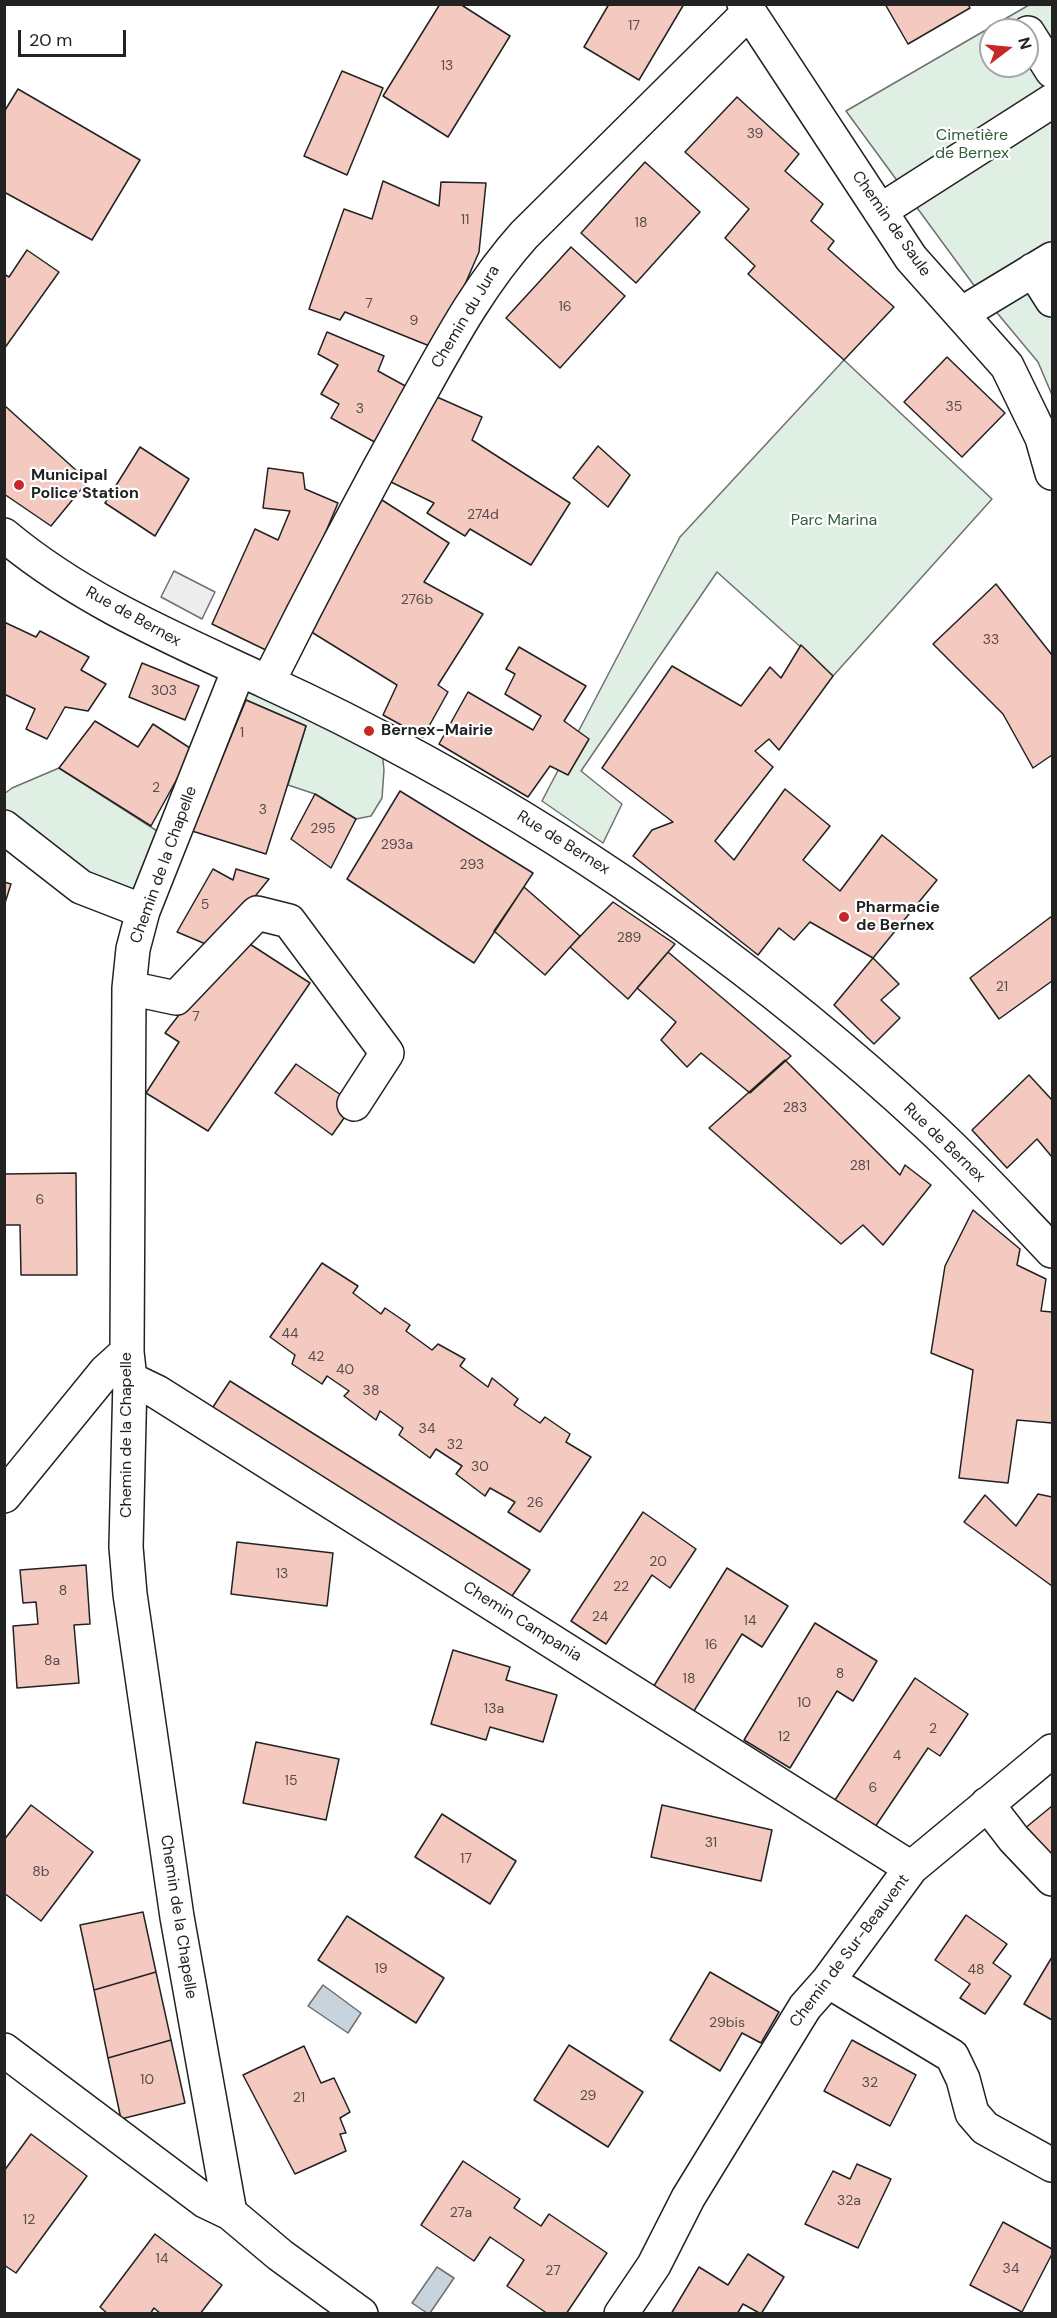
<!DOCTYPE html>
<meta charset="utf-8">
<style>
body{margin:0}
#map{position:relative;width:1057px;height:2318px;overflow:hidden;background:#fff;font-family:"DM Sans",sans-serif}
canvas{display:block}
.frame{position:absolute;inset:0;border:6px solid #222;pointer-events:none}
.north{position:absolute;left:979px;top:18px;width:60px;height:60px;box-sizing:border-box;background:#fff;border:2px solid #a7a7a7;border-radius:50%;rotate:74deg;font-size:16px;font-weight:700;line-height:24px;text-align:center;color:#222}
.north::after{content:'';display:block;margin:auto;width:21px;height:27px;background:#c62828;clip-path:polygon(50% 0,100% 100%,50% 72%,0 100%)}
.scale{position:absolute;left:18px;top:30px;width:108px;height:27px;box-sizing:border-box;border:3px solid #222;border-top:0;padding-left:8px;font-size:18px;line-height:21px;white-space:nowrap;color:#222;-webkit-text-stroke:4px #fff;paint-order:stroke}
</style>
<div id="map">
<canvas width="1057" height="2318"></canvas>
<div class="frame"></div>
<div class="north">N</div>
<div class="scale">20 m</div>
</div>
<script>
const c = document.querySelector('canvas').getContext('2d');
c.lineJoin = 'round';
function fill(path, color) { c.fillStyle = color; c.fill(path, 'evenodd'); }
function trace(path, color, width, dash) { c.strokeStyle = color; c.lineWidth = width; c.lineCap = dash ? 'butt' : 'round'; c.setLineDash(dash || []); c.stroke(path); }
function write(font, color, halo, rows, align = 'center') {
  c.font = font + ' "DM Sans",sans-serif'; c.lineWidth = 4.5; c.setLineDash([]); c.textBaseline = 'middle'; c.strokeStyle = halo; c.fillStyle = color; for (const [text, x, y, turn = 0] of rows) {
    c.save(); c.translate(x, y); c.rotate((+turn || 0) * Math.PI / 180); c.textAlign = isNaN(turn) ? turn : align; if (halo) c.strokeText(text, 0, 0); c.fillText(text, 0, 0); c.restore();
  }
}
const green = new Path2D(`
 M1029,5h23v390l-14,-33 -65,-78 -127,-173zM991,30h36v36h-36z
 M844,360l148,139 -159,177 -116,-104 -136,199 41,33 -19,39 -61,-42 138,-264z
 M241,675l140,67 3,28 -2,28 -11,18 -15,3 -41,-25 -27,-9 18,-59 -60,-26 -15,-2z
 M59,768l106,68 -24,60 -22,-1 -114,-76 -1,-25 8,-6z`);
fill(green, '#e0efe3');
trace(green, '#6f6f6f', 1.5);
const parking = new Path2D(`
 M174,571l41,21 -13,27 -41,-22z`);
fill(parking, '#ededed');
trace(parking, '#6f6f6f', 1.5);
const water = new Path2D(`
 M323,1985l38,28 -13,20 -40,-27z
 M437,2267l17,11 -24,35h-3l-15,-10z`);
fill(water, '#c7d3dd');
trace(water, '#6f6f6f', 1.5);
const building = new Path2D(`
 M440,4h20l50,32 -62,101 -65,-41z
 M609,4h75l-45,76 -55,-33z
 M885,4h83l2,4 -62,36z
 M342,71l41,17 -36,87 -43,-19z
 M18,89l122,71 -48,80 -88,-48v-80z
 M737,97l62,57 -14,17 38,33 -12,17 23,20 -6,8 66,58 -50,53 -96,-86 7,-8 -30,-28 24,-29 -64,-57z
 M645,162l55,50 -64,71 -55,-50z
 M383,181l56,25 2,-24 45,1 -7,69 -42,97 -92,-37 -5,8 -31,-11 35,-100 28,10z
 M571,247l54,49 -65,72 -54,-50z
 M27,250l32,22 -55,77v-75l5,3z
 M327,332l57,24 -6,15 31,17 -29,57 -49,-27 8,-14 -18,-10 17,-29 -20,-11z
 M947,357l58,56 -43,44 -58,-55z
 M437,397l45,20 -10,23 98,63 -39,62 -61,-36 -5,7 -38,-23 7,-10 -43,-21z
 M4,405l84,76 -37,45 -47,-32z
 M598,446l32,29 -22,32 -35,-29z
 M140,447l49,32 -34,57 -50,-33z
 M268,468l35,5 2,16 33,14 -64,151 -62,-30 43,-95 23,11 12,-29 -27,-3z
 M382,500l67,43 -25,39 59,32 -45,71 10,7 -25,45 -40,-22 14,-30 -92,-57z
 M996,584l56,71v100l-19,13 -30,-54 -70,-70z
 M4,622l32,15 4,-6 49,26 -8,13 25,14 -18,27 -23,-4 -18,32 -21,-10 9,-20 -31,-15z
 M801,645l32,31 -54,74 -10,-11 -14,12 18,16 -58,74 19,19 51,-71 45,37 -27,34 37,31 42,-56 55,45 -64,78 -63,-36 -16,18 -15,-12 -21,27 -125,-99 19,-26 21,-8 -71,-54 70,-102 69,40 29,-39 11,11z
 M519,647l67,39 -22,35 25,18 -21,36 -18,-9 -22,31 -89,-53 29,-52 65,38 8,-14 -36,-22 10,-20 -9,-5z
 M142,663l57,23 -14,34 -56,-23z
 M246,700l60,26 -40,128 -74,-23z
 M95,721l43,26 15,-23 40,26 -42,76 -92,-58z
 M400,791l133,82 -59,90 -127,-84z
 M315,794l41,25 -25,49 -40,-29z
 M213,869l20,11 3,-11 33,10 -25,31 -36,35 -31,-13z
 M4,882l7,2 -7,22z
 M524,887l56,49 -35,39 -51,-44z
 M613,902l62,42 -47,55 -58,-52z
 M1052,916v65l-53,38 -29,-41z
 M239,937l71,46 -102,148 -62,-38 33,-51 -14,-9z
 M668,952l123,104 -41,37 -49,-40 -14,14 -26,-27 15,-18 -39,-34z
 M873,958l26,26 -18,16 19,18 -26,26 -40,-39z
 M785,1060l115,115 5,-10 26,20 -48,60 -20,-20 -22,19 -132,-116z
 M296,1064l58,40 -22,31 -57,-42z
 M1029,1075l23,25v57l-15,-18 -30,29 -35,-38z
 M76,1173l1,102h-56l-1,-50h-16v-51z
 M973,1210l47,39 -3,16 29,14 -5,32 11,1v111l-35,-3 -9,63 -49,-5 14,-108 -42,-17 14,-87z
 M322,1263l36,23 -5,7 28,21 4,-6 25,17 -4,6 26,19 6,-6 27,15 -5,7 28,21 4,-9 26,21 -4,6 26,18 5,-6 25,17 -4,8 25,15 -51,75 -32,-20 7,-10 -25,-14 -5,8 -29,-22 6,-8 -26,-17 -6,9 -31,-23 4,-7 -23,-17 -4,9 -32,-24 5,-5 -22,-15 -5,8 -30,-20 3,-9 -25,-18z
 M230,1381l300,189 -20,29 -299,-189z
 M1038,1494l14,3v89l-88,-64 21,-27 31,31z
 M643,1512l53,37 -26,39 -18,-13 -46,69 -35,-23z
 M237,1542l96,11 -6,53 -96,-12z
 M86,1565l4,59 -16,1 5,58 -62,5 -4,-62 25,-2 -2,-22 -13,1 -3,-33z
 M727,1568l61,38 -26,41 -20,-13 -50,80 -40,-25z
 M815,1623l62,38 -24,40 -16,-10 -47,77 -46,-28z
 M453,1650l57,17 -4,13 51,15 -14,47 -53,-15 -4,13 -55,-16z
 M915,1678l53,36 -28,42 -12,-8 -53,79 -40,-27z
 M256,1742l83,17 -13,61 -83,-17z
 M31,1805l62,47 -52,69 -37,-28v-53z
 M662,1805l110,25 -11,51 -110,-24z
 M1052,1806v57l-28,-34z
 M442,1814l74,47 -26,43 -75,-47z
 M143,1912l13,60 -62,18 -14,-65z
 M966,1915l41,29 -14,19 18,13 -26,38 -25,-16 10,-14 -35,-24z
 M347,1916l97,62 -28,45 -98,-63z
 M1052,1957v63l-28,-16z
 M156,1972l15,68 -63,18 -14,-68z
 M710,1972l69,40 -18,31 -19,-10 -22,38 -50,-31z
 M171,2040l14,63 -64,16 -13,-61z
 M852,2040l64,35 -26,51 -66,-35z
 M569,2045l74,47 -35,55 -74,-47z
 M304,2046l17,37 13,-5 16,34 -10,6 6,15 -6,1 6,17 -51,23 -52,-99z
 M31,2134l56,42 -71,97 -12,-8v-94z
 M463,2161l57,38 -6,9 27,18 8,-12 58,39 -41,61h-18l-41,-28 17,-26 -34,-23 -16,24 -53,-36z
 M857,2164l34,15 -33,69 -53,-24 28,-53 17,8z
 M1003,2222l49,27v5l-30,58 -52,-27z
 M155,2234l67,51 -22,29h-39l-7,-6 -4,6h-42l-8,-7z
 M748,2254l36,23 -23,37 -18,-10 -6,10h-66l28,-47 29,18z`);
fill(building, '#f3c9c0');
trace(building, '#222', 1.5);
const minor = new Path2D(`
 M744,4l167,254 96,108 35,72 10,35
 M1028,33l24,38
 M880,211l172,-110
 M1033,270l19,30
 M961,314l91,-55
 M4,535c79,66 171,104 263,147 53,24 104,50 155,78 183,100 351,222 504,363 44,40 85,85 126,128
 M239,669l-96,242 -10,38 -4,39 -2,364 3,27 -4,168 4,47 47,323 53,296 50,42 81,59
 M268,682c47,-94 96,-187 147,-279 33,-59 64,-118 109,-168l224,-222
 M4,827l77,60 62,24
 M129,988l47,10 81,-85 32,8 98,132 -33,51
 M130,1379l27,13 754,476
 M4,1496l102,-125 21,-19
 M987,1804l27,35 38,40
 M828,1981l124,75 11,23 9,34 13,15 67,37
 M4,2050l201,151 25,12
 M621,2314l33,-49 34,-67 117,-191 23,-26 83,-113 141,-117`);
trace(minor, '#222', 36);
trace(minor, '#fff', 33);
for (const [x, y, r, color] of [
 [19,485,6,"#c62828"],
 [369,731,6,"#c62828"],
 [844,917,6,"#c62828"]
]) { const dot = new Path2D(); dot.arc(x, y, r, 0, 2 * Math.PI); c.fillStyle = color; c.fill(dot); trace(dot, '#fff', 2); }
write('14px', '#564c4a', null, [
 ["17",634,26],
 ["13",447,66],
 ["39",755,134],
 ["11",465,220],
 ["18",641,223],
 ["7",369,304],
 ["16",565,307],
 ["9",414,321],
 ["35",954,407],
 ["3",360,409],
 ["274d",483,515],
 ["276b",417,600],
 ["33",991,640],
 ["303",164,691],
 ["1",242,733],
 ["2",156,788],
 ["3",263,810],
 ["295",323,829],
 ["293a",397,845],
 ["293",472,865],
 ["5",205,905],
 ["289",629,938],
 ["21",1002,987],
 ["7",196,1017],
 ["283",795,1108],
 ["281",860,1166],
 ["6",40,1200],
 ["44",290,1334],
 ["42",316,1357],
 ["40",345,1370],
 ["38",371,1391],
 ["34",427,1429],
 ["32",455,1445],
 ["30",480,1467],
 ["26",535,1503],
 ["20",658,1562],
 ["13",282,1574],
 ["22",621,1587],
 ["8",63,1591],
 ["24",600,1617],
 ["14",750,1621],
 ["16",711,1645],
 ["8a",52,1661],
 ["8",840,1674],
 ["18",689,1679],
 ["10",804,1703],
 ["13a",494,1709],
 ["2",933,1729],
 ["12",784,1737],
 ["4",897,1756],
 ["15",291,1781],
 ["6",873,1788],
 ["31",711,1843],
 ["17",466,1859],
 ["8b",41,1872],
 ["19",381,1969],
 ["48",976,1970],
 ["29bis",727,2023],
 ["10",147,2080],
 ["32",870,2083],
 ["29",588,2096],
 ["21",299,2098],
 ["32a",849,2201],
 ["27a",461,2213],
 ["12",29,2220],
 ["14",162,2259],
 ["34",1011,2269],
 ["27",553,2271]
]);
write('16px', '#2f5e38', '#fff', [
 ["Cimetière",972,136],
 ["de Bernex",972,154],
 ["Parc Marina",834,521]
]);
write('16px', '#222', '#fff', [
 ["Chemin de Saule",891,224,55],
 ["Chemin du Jura",466,317,-59],
 ["Rue de Bernex",133,617,29],
 ["Rue de Bernex",563,843,32],
 ["Chemin de la Chapelle",164,865,-70],
 ["Rue de Bernex",944,1143,44],
 ["Chemin de la Chapelle",127,1435,-90],
 ["Chemin Campania",522,1622,32],
 ["Chemin de la Chapelle",178,1917,81],
 ["Chemin de Sur-Beauvent",850,1951,-53]
]);
write('bold 16px', '#222', '#fff', [
 ["Municipal",31,476],
 ["Police Station",31,494],
 ["Bernex-Mairie",381,731],
 ["Pharmacie",856,908],
 ["de Bernex",856,926]
], 'left');
</script>
